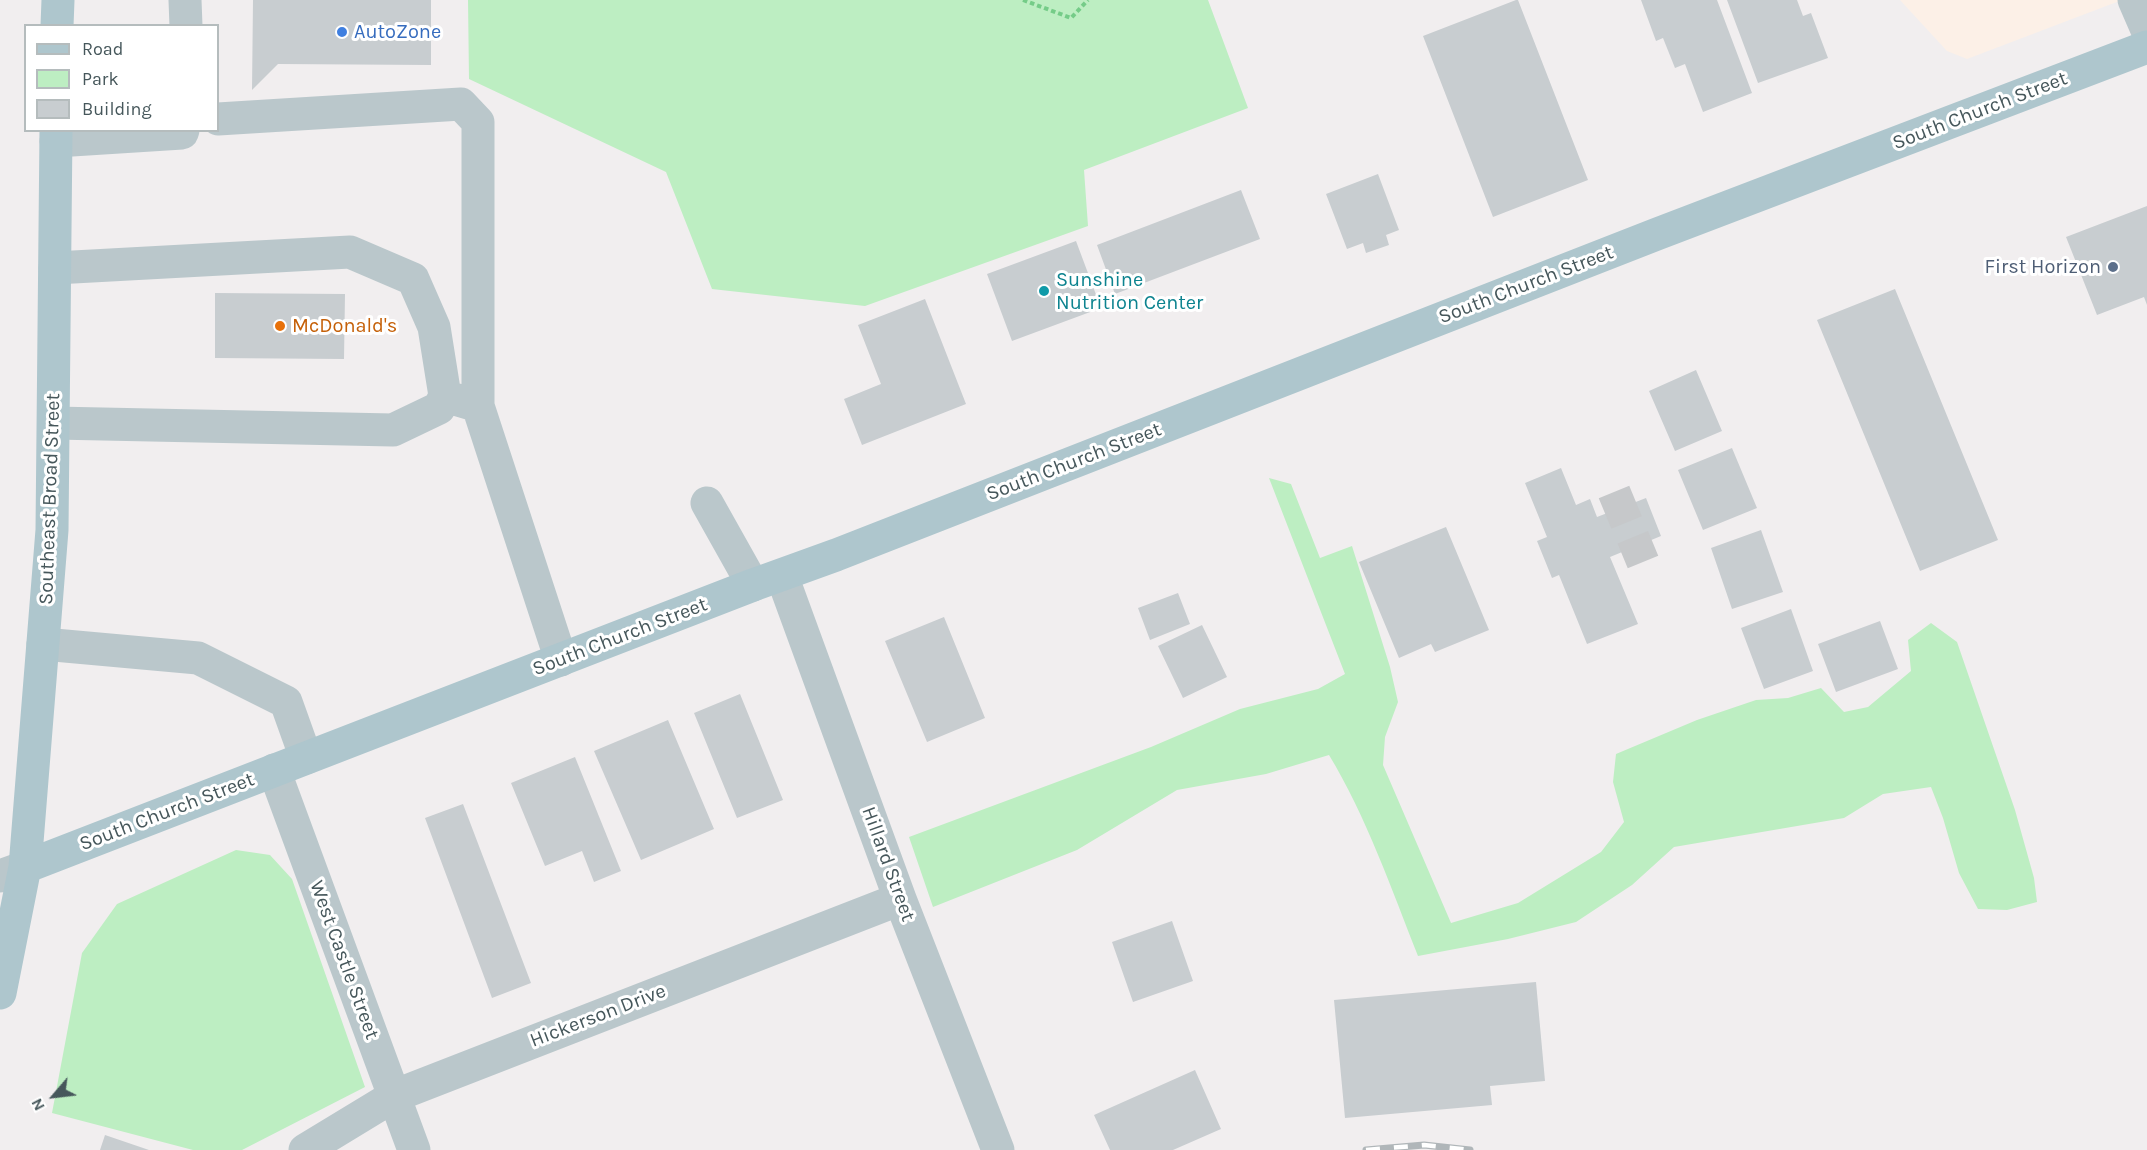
<!DOCTYPE html>
<style>
body{margin:0}
#map{position:relative;width:2147px;height:1150px;overflow:hidden;background:#f1eeef;font-family:Karla,sans-serif}
canvas{display:block}
.legend{position:absolute;left:24px;top:24px;width:195px;height:108px;box-sizing:border-box;background:#fff;border:2px solid #b5bcbd;margin:0;padding:8px 10px;list-style:none;font-size:18px;color:#46575b}
.legend li{display:flex;align-items:center;gap:12px;height:30px}
.legend b{width:30px;border:2px solid #b5bcbd}
.north{position:absolute;left:24px;top:1066px;width:60px;height:60px;-webkit-text-stroke:4px #fff;paint-order:stroke;rotate:242deg;font-size:16px;font-weight:700;line-height:24px;text-align:center;color:#46575b}
.north::after{content:'';display:block;margin:auto;width:21px;height:27px;background:#46575b;clip-path:polygon(50% 0,100% 100%,50% 72%,0 100%)}
</style>
<div id="map">
<canvas width="2147" height="1150"></canvas>
<ul class="legend">
<li><b style="height:8px;background:#aec6cd"></b>Road</li>
<li><b style="height:16px;background:#bdeec2"></b>Park</li>
<li><b style="height:16px;background:#c8cdd0"></b>Building</li>
</ul>
<div class="north">N</div>
</div>
<script>
const c = document.querySelector('canvas').getContext('2d');
c.lineJoin = 'round';
function fill(path, color) { c.fillStyle = color; c.fill(path, 'evenodd'); }
function trace(path, color, width, dash) { c.strokeStyle = color; c.lineWidth = width; c.lineCap = dash ? 'butt' : 'round'; c.setLineDash(dash || []); c.stroke(path); }
function write(font, color, halo, rows, align = 'center') {
  c.font = font + ' Karla,sans-serif'; c.lineWidth = 6; c.setLineDash([]); c.textBaseline = 'middle'; c.strokeStyle = halo; c.fillStyle = color; for (const [text, x, y, turn = 0] of rows) {
    c.save(); c.translate(x, y); c.rotate((+turn || 0) * Math.PI / 180); c.textAlign = isNaN(turn) ? turn : align; if (halo) c.strokeText(text, 0, 0); c.fillText(text, 0, 0); c.restore();
  }
}
fill(new Path2D(`
 M1900,0h222l-155,59 -20,-8z`), '#fcf0e7');
fill(new Path2D(`
 M468,0h740l40,108 -164,62 4,56 -223,80 -153,-17 -46,-117 -197,-93z
 M1269,478l22,6 29,74 32,-12 38,121 8,35 -13,35 -2,28 68,158 67,-20 83,-51 23,-30 -11,-40 3,-28 81,-34 59,-20 32,-2 33,-10 23,24 24,-5 43,-36 -3,-31 23,-17 26,19 58,168 19,68 3,24 -30,8 -29,-1 -19,-36 -16,-55 -12,-31 -48,7 -39,24 -170,29 -42,38 -56,37 -68,17 -90,17c-26,-66 -52,-140 -89,-201l-63,19 -89,16 -100,60 -144,57 -24,-70 242,-90 89,-38 78,-20 27,-15z
 M236,850l34,5 22,24 73,208 -123,63h-49l-141,-37 30,-160 35,-49z`), '#bdeec2');
fill(new Path2D(`
 M253,0h178v65l-153,-1 -26,26z
 M1516,0h2l70,180 -95,37 -70,-181z
 M1641,0h76l35,93 -49,19 -18,-48 -10,4 -12,-30 -7,3z
 M1727,0h70l6,16 8,-3 17,45 -70,25z
 M1378,174l21,56 -13,5 3,10 -23,8 -3,-10 -16,6 -21,-55z
 M1241,190l19,49 -145,55 -18,-49z
 M2147,206v99l-3,-8 -47,18 -31,-78z
 M1076,241l25,67 -89,33 -25,-67z
 M1895,289l103,251 -78,31 -103,-251z
 M215,293l130,1 -1,65 -129,-1z
 M925,299l41,105 -104,41 -18,-46 37,-15 -23,-59z
 M1696,370l26,61 -47,20 -26,-60z
 M1732,448l25,60 -54,22 -25,-60z
 M1561,468l15,37 14,-6 7,18 49,-19 15,38 -51,21 28,67 -51,20 -28,-69 -7,3 -15,-37 10,-4 -22,-54z
 M1446,527l43,103 -54,22 -4,-8 -32,14 -40,-96z
 M1761,530l22,62 -51,17 -21,-61z
 M1178,593l12,31 -40,16 -12,-32z
 M1791,609l22,62 -49,18 -23,-61z
 M944,617l41,101 -58,24 -42,-101z
 M1880,621l18,48 -62,23 -18,-48z
 M1202,625l25,52 -44,21 -25,-52z
 M740,694l43,106 -46,18 -43,-105z
 M668,720l46,109 -73,31 -47,-109z
 M575,757l46,114 -27,11 -12,-31 -37,15 -34,-83z
 M463,804l68,179 -39,15 -67,-180z
 M1172,921l21,60 -60,21 -21,-60z
 M1536,982l9,99 -55,5 2,19 -147,13 -11,-118z
 M1195,1070l26,59 -48,21h-63l-16,-35z
 M105,1135l44,15h-49z`), '#c8cdd0');
trace(new Path2D(`
 M1614,492l29,70`), '#c6c8ca', 33, [33, 16]);
trace(new Path2D(`
 M1023,0l48,18 17,-18`), '#75cc88', 4, [4.5, 3]);
trace(new Path2D(`
 M185,0l1,26
 M2134,0l13,30
 M218,119l243,-15 17,18v284
 M56,141l126,-8 1,-3
 M458,400l20,6 83,254
 M54,423l339,7 46,-22 6,-12 -11,-69 -21,-48 -63,-27 -295,16
 M707,503l46,82
 M782,576l118,323 98,251
 M43,644l155,14 88,44 20,56
 M274,770l140,380
 M0,876l25,-9
 M305,1150l89,-54 506,-197`), '#bac7cb', 33);
trace(new Path2D(`
 M57,26l1,-26
 M25,867l728,-282 83,-30 821,-321 490,-187
 M0,993l25,-126 27,-337 4,-400`), '#aec6cd', 33);
const rail = new Path2D(`
 M1366,1150l58,-5 46,5`);
trace(rail, '#b0b6b9', 7);
trace(rail, '#fff', 4.5, [14]);
for (const [x, y, r, color] of [
 [342,32,6,"#3f7fe0"],
 [2113,267,6,"#5c6f8a"],
 [1044,291,6,"#0f9aa8"],
 [280,326,6,"#e8710a"]
]) { const dot = new Path2D(); dot.arc(x, y, r, 0, 2 * Math.PI); c.fillStyle = color; c.fill(dot); trace(dot, '#fff', 2); }
write('20px', '#366cbe', '#fff', [
 ["AutoZone",354,32]
], 'left');
write('20px', '#46575b', '#fff', [
 ["South Church Street",1980,111,-21],
 ["South Church Street",1526,285,-21],
 ["South Church Street",1074,462,-21],
 ["Southeast Broad Street",50,499,-88],
 ["South Church Street",620,637,-21],
 ["South Church Street",167,812,-21],
 ["Hillard Street",888,864,70],
 ["West Castle Street",344,960,70],
 ["Hickerson Drive",598,1016,-21]
]);
write('20px', '#4e5e75', '#fff', [
 ["First Horizon",2101,267]
], 'right');
write('20px', '#0d838f', '#fff', [
 ["Sunshine",1056,280],
 ["Nutrition Center",1056,303]
], 'left');
write('20px', '#c56008', '#fff', [
 ["McDonald's",292,326]
], 'left');
</script>
